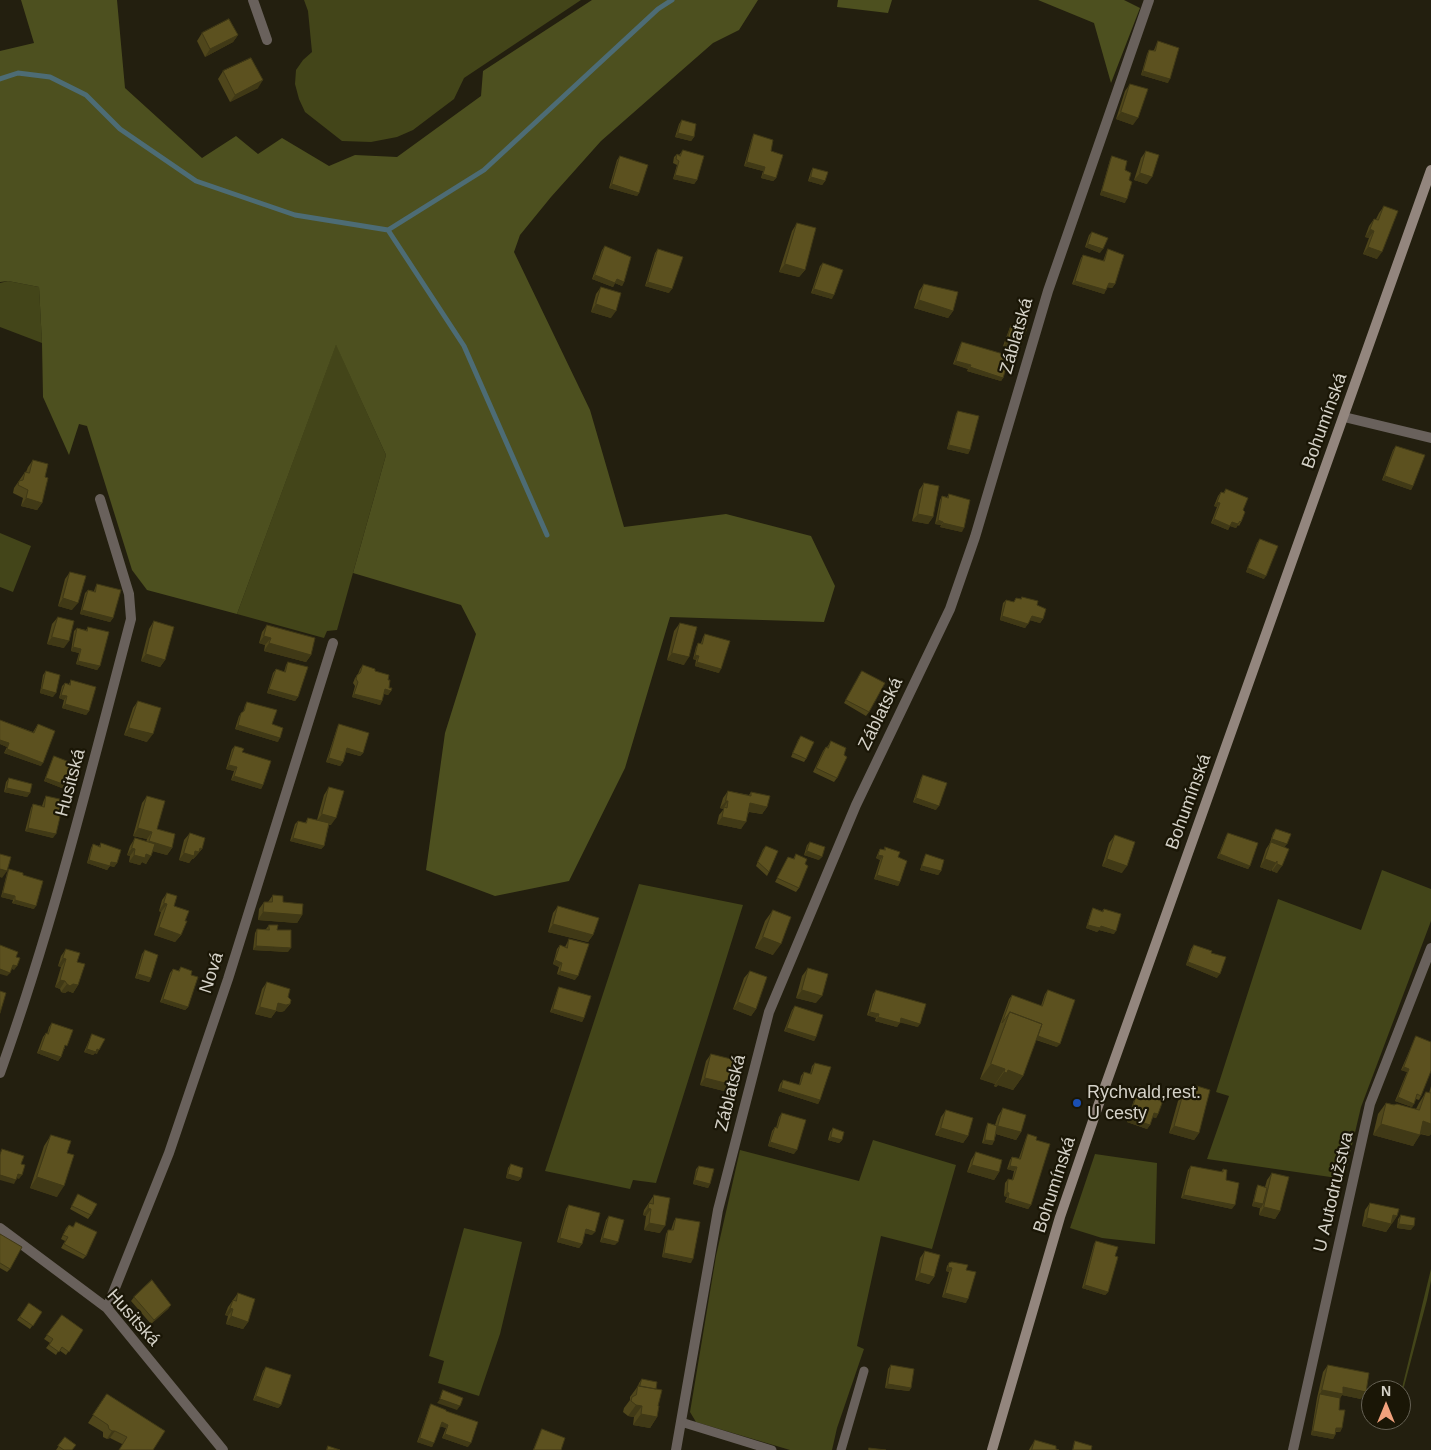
<!DOCTYPE html>
<meta charset="utf-8">
<style>
body{margin:0}
#map{position:relative;width:1431px;height:1450px;overflow:hidden;background:#231f0f;font-family:Arial,sans-serif}
canvas{display:block}
.north{position:absolute;left:1361px;top:1380px;width:50px;height:50px;box-sizing:border-box;background:#1a1606;border:1px solid #656154;border-radius:50%;rotate:0deg;font-size:14px;font-weight:700;line-height:20px;text-align:center;color:#d5d2c8}
.north::after{content:'';display:block;margin:auto;width:18px;height:22px;background:#f1a17c;clip-path:polygon(50% 0,100% 100%,50% 72%,0 100%)}
</style>
<div id="map">
<canvas width="1431" height="1450"></canvas>
<div class="north">N</div>
</div>
<script>
const c = document.querySelector('canvas').getContext('2d');
c.lineJoin = 'round';
function fill(path, color) { c.fillStyle = color; c.fill(path, 'evenodd'); }
function trace(path, color, width, dash) { c.strokeStyle = color; c.lineWidth = width; c.lineCap = dash ? 'butt' : 'round'; c.setLineDash(dash || []); c.stroke(path); }
function write(font, color, halo, rows, align = 'center') {
  c.font = font + ' Arial,sans-serif'; c.lineWidth = 4.5; c.setLineDash([]); c.textBaseline = 'middle'; c.strokeStyle = halo; c.fillStyle = color; for (const [text, x, y, turn = 0] of rows) {
    c.save(); c.translate(x, y); c.rotate((+turn || 0) * Math.PI / 180); c.textAlign = isNaN(turn) ? turn : align; if (halo) c.strokeText(text, 0, 0); c.fillText(text, 0, 0); c.restore();
  }
}
fill(new Path2D(`
 M304,0h277l-117,78 -10,21 -41,31 -16,7 -26,5 -29,-1 -37,-29 -6,-13 -4,-15 1,-14 7,-10 9,-8 -4,-41z
 M8,281l31,6 3,56 -42,-16v-44z
 M336,344l50,111 -49,175 -10,1 -3,7 -87,-24z
 M0,533l31,13 -18,46 -13,-5z
 M1382,870l49,19v32l-70,186 -17,72 -137,-20 22,-63 -13,-4 62,-193 83,31z
 M639,884l104,21 -87,278 -23,-3 -3,9 -85,-18z
 M873,1140l83,25 -24,84 -51,-13 -24,110 7,3 -27,79 -5,22h-42l-94,-28 -6,-10 26,-156 24,-106 119,31z
 M1095,1154l62,9 -2,81 -53,-6 -32,-10z
 M464,1228l58,14 -22,92 -21,62 -41,-13 6,-22 -15,-5z
 M1431,1269v12l-4,19 -26,98v-6z`), '#434519');
fill(new Path2D(`
 M21,0h96l8,88 77,70 34,-22 22,18 24,-16 47,28 26,-11 42,2 84,-61 2,-25 109,-71h166l-19,30 -26,13 -112,98 -50,56 -31,38 -6,17 76,158 34,117 102,-13 85,22 24,50 -11,36 -154,-5 -45,151 -56,113 -74,15 -69,-26 19,-137 31,-99 -15,-29 -108,-32 33,-118 -50,-110 -99,269 -90,-24 -15,-20 -45,-144 -8,-2 -10,31 -26,-58 -1,-54 -3,-56 -31,-6 -8,1v-231l34,-8z
 M838,0h54l-4,13 -51,-6z
 M1038,0h86l16,8 -29,75 -17,-60z`), '#4d501f');
trace(new Path2D(`
 M0,79l18,-6 32,4 36,18 34,34 76,52 99,34 93,15 96,-60 174,-161 14,-9
 M388,230l76,116 83,189`), '#4d6c75', 5);
trace(new Path2D(`
 M681,1422l91,28
 M841,1450l23,-79`), '#69615c', 9);
trace(new Path2D(`
 M253,0l14,40
 M1344,417l87,21
 M0,1073c53,-148 91,-302 131,-454l-2,-25 -29,-95
 M0,1228l107,80 116,142
 M107,1308l62,-155 59,-174 105,-336
 M676,1450l42,-240 51,-198 87,-207 94,-196 25,-72 73,-246 101,-291
 M1293,1450l77,-346 61,-156`), '#69615c', 10);
trace(new Path2D(`
 M992,1450l68,-233 37,-108 334,-939`), '#93867e', 10);
fill(new Path2D(`
 M202,33l36,2 -5,7 -28,15 -8,-16z
 M1158,41l10,42 -27,-8 6,-21 2,-4h5l2,-5z
 M223,71l35,17 -28,14 -12,-23z
 M1130,84l3,41 -17,-6 9,-28z
 M682,120l12,17 -3,4 -16,-4 4,-13z
 M754,134l17,17 5,27 -3,3 -12,-3 2,-7 -19,-5 8,-28z
 M683,150l14,30 -3,4 -21,-5 4,-14 -4,-2 1,-6 3,-3 2,1z
 M1146,151l1,33 -13,-4 7,-22z
 M620,156l19,37 -2,3 -28,-8 8,-28z
 M1112,156l13,14v33l-25,-8 10,-35z
 M813,168l12,13 -3,4 -14,-4 3,-10z
 M1384,206l-7,53 -14,-5 6,-16 -4,-1 4,-11 5,-7h2l3,-6z
 M797,223l8,47 -6,7 -20,-5 13,-41z
 M1092,232l8,21 -15,-6 4,-12z
 M605,246l19,36 -2,4 -7,-3 -2,4 -21,-8 10,-29z
 M658,249l11,44 -24,-7 10,-33z
 M1108,249l7,35 -3,4 -5,-1 -3,7 -32,-10 9,-26 2,-3 20,6 3,-8z
 M823,263l9,36 -21,-6 9,-27z
 M924,284l29,27 -5,7 -34,-10 5,-17z
 M601,287l10,31 -20,-6 5,-18z
 M1012,324l5,27 -14,-5 7,-19z
 M962,342l41,36 -2,3 -34,-10 1,-2 -15,-5 7,-19z
 M958,411l12,39 -2,4 -21,-5 9,-35z
 M1396,446l17,40 -2,4 -29,-10 11,-30z
 M33,460l12,17 -3,26 -5,7 -16,-4 2,-8 -10,-5 1,-5 11,-16h1l2,-5z
 M924,483l9,34 -5,7 -16,-3 7,-31z
 M1226,489l17,21 -2,12 -2,4 -1,-1 -2,3 -6,-2 -2,4 -17,-7 6,-16 -3,-1 4,-10 3,-4 2,1z
 M949,494l13,38 -22,-5 1,-2 -6,-1 5,-24 2,-4 5,1z
 M1260,539l4,40 -18,-7 11,-29z
 M70,572l2,38 -14,-4 7,-27z
 M97,584l16,34 -3,4 -30,-8 5,-21 3,-3 6,1 1,-3z
 M1022,597l15,8 6,14 -3,4 -10,-3 -5,8 -25,-8 3,-17 3,-3 8,2 2,-4 5,1z
 M58,617l6,31 -17,-4 5,-20z
 M154,621l11,39 -5,7 -19,-6 8,-32z
 M680,623l4,42 -17,-5 7,-29z
 M267,625l44,30 -5,7 -42,-11 1,-6 -6,-2 3,-11z
 M88,627l12,39 -3,4 -21,-6 3,-11 -8,-2 3,-20 3,-3 9,2z
 M705,634l14,39 -24,-7 1,-6 -3,-1 3,-12 2,-4h3l2,-6z
 M288,662l10,35 -3,4 -28,-8 6,-20 3,-4 8,3 2,-7z
 M363,665l12,6 13,9 1,8 2,3 -3,4 -4,-1 -2,7 -2,4 -28,-8 3,-11 -2,-3 2,-5 3,-4 2,-5z
 M46,671l7,26 -13,-4 3,-18z
 M862,671l7,41 -3,4 -22,-13z
 M71,680l18,31 -3,4 -24,-7 2,-8 -5,-2 3,-12 3,-3 4,1z
 M138,701l9,41 -23,-7 9,-27z
 M247,702l31,40 -43,-13 4,-13 4,-4 2,-7z
 M0,720l33,12 5,-8 3,42 -37,-13 3,-6 -7,-3z
 M339,724l24,29 -3,3 -14,-4 -3,10 -3,4 -14,-4 11,-34z
 M801,736l5,23 -2,3 -13,-5 7,-17z
 M831,741l13,14 -7,23 -3,4 -21,-10 10,-21 3,-4h1z
 M235,746l7,6 21,33 -2,4 -30,-9 3,-9 -8,-2 6,-20z
 M54,756l18,36 -28,-11 8,-21z
 M923,775l13,35 -23,-8 8,-24z
 M9,778l21,15 -3,4 -23,-5 2,-10z
 M329,787l2,38h-2l-5,21 -3,3 -31,-8 5,-17 3,-3 7,2 3,-5 9,2 7,-25z
 M728,791l21,4 2,-3 16,15 -5,7 -13,-2 -8,17 -24,-5 2,-9 4,-5v-1l-3,-1 3,-10z
 M46,796l7,42 -28,-7 6,-23 2,-4 9,2 2,-6z
 M147,796l10,33 15,19 -5,7 -14,-4 -7,13 -4,-2 -2,3 -11,-3 1,-6 -3,-1 3,-9 5,-8 11,4 1,-3 -14,-3 9,-33z
 M1276,829l9,18 -8,26 -5,-2v-2l-1,2 -11,-4 6,-18 4,-6 3,-10z
 M190,833l12,16 -6,7 -3,3h-1l-3,4 -10,-3 5,-20z
 M1228,833l22,33 -2,3 -31,-11 9,-22z
 M1115,835l7,38 -20,-7 7,-23z
 M810,842l9,18 -15,-5 3,-10z
 M101,843l16,20 -3,4 -4,-1 -3,4 -20,-7 4,-15 2,-4 6,2z
 M766,846l3,26 -2,4 -11,-10 7,-17z
 M885,847l13,10 2,25 -2,4 -24,-7 6,-19 -4,-2 2,-5 2,-4 4,1z
 M796,854l9,10 -6,24 -3,4 -21,-10 13,-25 5,2z
 M926,854l15,17 -3,4 -18,-5 4,-12z
 M9,869l14,6 11,34 -22,-6 1,-3 -12,-3 6,-24z
 M167,893l7,13 7,29 -6,7 -21,-7 7,-23 -2,-1 3,-11z
 M273,895l29,20 -5,8 -39,-3 1,-11 5,-7h4z
 M558,906l35,29 -5,7 -40,-10 5,-19z
 M1093,908l9,3 2,-2 10,25 -15,-4 -2,2 -11,-4 5,-16z
 M773,910v45l-18,-7 10,-27z
 M269,925l8,5 11,22 -35,-2 2,-17 2,-4h9z
 M569,939l6,41 -18,-6 2,-7 -6,-3 4,-15 3,-4 5,2z
 M1194,945l17,8 6,25 -31,-13 5,-16z
 M66,949l11,13 1,23 -5,8 -5,-2 -3,2 -4,-1 -1,-3 -5,-2 6,-20 -3,-1 3,-10z
 M145,950l6,28 -2,4 -14,-4 7,-24z
 M181,967l10,8 -3,32 -3,3 -25,-8 10,-29 3,-4 5,2z
 M808,968l8,35 -20,-5 6,-22z
 M750,971l6,38 -5,7 -18,-7 11,-31z
 M267,982l21,15 2,7 -6,7 -3,1 -5,-1 -5,7 -16,-4 7,-25z
 M559,987l25,31 -2,4 -32,-10 7,-21z
 M876,990l42,37 -18,-5 -3,5 -22,-6 1,-3 -9,-3 6,-21z
 M1048,990l9,57 -21,-7 -13,36 -10,14 -15,-5 -2,2 -2,-1 1,-2 -15,-5 29,-80 3,-4 29,11 4,-12z
 M795,1006l21,31 -2,4 -30,-10 8,-21z
 M52,1023l13,26h-1l-3,8 -3,4 -21,-8 6,-16 3,-4 1,1 2,-7z
 M92,1034l5,20 -2,-1 -2,2 -9,-3 6,-14z
 M1416,1036l5,60 -2,4 -3,-1 -4,8 -17,-6 12,-29 -6,-2 13,-30z
 M711,1054l17,38 -28,-7 6,-24z
 M815,1063l5,37 -2,4 -40,-13 2,-7 3,-4 16,5 2,-9 3,-4 6,2 2,-8z
 M1140,1086l18,28 -2,4 -4,-1 -2,8 -3,4 -20,-7 10,-32z
 M1197,1086l2,47 -5,7 -25,-7 9,-32 5,-7 8,2 1,-3z
 M1431,1086v48l-2,2 -9,-2 -7,12 -40,-11 5,-21 8,-11 30,6 3,-6 7,-11 3,1z
 M1003,1108l18,24 -5,8 -20,-6 -2,7 -2,4 -10,-2 4,-16 2,-4 7,2 3,-9z
 M946,1110l22,26 -5,7 -28,-8 6,-18z
 M782,1113l12,41 -26,-8 4,-15 3,-4 1,1 3,-11z
 M833,1128l9,12 -3,3 -11,-3 2,-8z
 M1028,1134l8,6 -5,65 -3,4 -23,-7 2,-5 -3,-1 1,-13 3,-4 4,1 2,-9 -7,-2 3,-9 2,-3 7,1 7,-20z
 M51,1135l16,18 -10,44 -27,-9 14,-42z
 M976,1152l23,20 -5,8 -27,-8 4,-12z
 M511,1164l10,14 -3,3 -12,-3 2,-10z
 M699,1166l11,18 -2,4 -15,-4 3,-15z
 M1191,1166l30,6 2,-3 9,40 -51,-11 7,-28z
 M1272,1173l8,38 -5,8 -16,-4 1,-7 -8,-2 4,-17 2,-4 7,2 2,-7z
 M78,1194l13,21 -3,4 -18,-10z
 M654,1195l6,38 -16,-3 2,-14 -3,-1 1,-5z
 M1370,1203l27,13 -11,16 -24,-6 3,-16z
 M569,1205l23,30 -7,-2 -3,11 -3,4 -22,-6 9,-33z
 M1401,1215l10,15 -14,-2 1,-9z
 M609,1216l6,29 -15,-3 6,-22z
 M676,1218l15,45 -29,-6 4,-23 2,-4h3l3,-9z
 M76,1222l10,34 -3,3 -22,-11 4,-7 -4,-2 5,-11 3,-3 4,2z
 M0,1234l10,35 -3,3 -7,-4z
 M1096,1241l19,15 -7,36 -3,3 -23,-7 12,-44z
 M925,1251l9,26 -5,7 -14,-4 5,-22z
 M949,1263l17,7v33l-24,-6 7,-25 -3,-1 1,-5z
 M238,1293l10,29 -5,7 -17,-5 2,-8 -3,-1 3,-8z
 M134,1297l37,8 -3,4 -17,15 -20,-23z
 M29,1303l13,9 -12,17 -13,-9z
 M62,1315l21,15 -17,25 -7,-5 -3,5 -10,-7 4,-5 -6,-4z
 M891,1365l20,23 -2,3 -24,-3 3,-19z
 M1328,1365l33,34 -19,-4 -2,3 -1,12 3,18 -2,4h-4l-1,3 -2,4 -22,-4 6,-37 6,-26z
 M266,1367l15,38 -3,3 -25,-8 10,-29z
 M642,1379l14,10 2,17 -1,11 -7,11 -17,-3 1,-8 -6,-1 -5,-4 1,-4 6,-8v-3l8,-11 1,-3z
 M107,1394l58,37 -43,13 -12,-6 -3,1 -4,-2v-5l-15,-9z
 M431,1404l15,7 22,36 -26,-9 4,-10 -6,-2 -8,21 -15,-5 12,-34z
 M542,1429l19,21h-28l7,-17z
 M65,1437l7,13h-16z
 M1035,1440l21,9 3,1h-30l1,-2z`), '#4f461b');
fill(new Path2D(`
 M238,35l-5,7 -28,15 5,-8z
 M1143,71l27,8 -2,4 -27,-8z
 M263,80l-5,8 -28,14 5,-7z
 M1121,112l17,6 -5,7 -17,-6z
 M678,133l16,4 -3,4 -16,-4z
 M747,162l18,5 -2,4 -19,-5z
 M1140,173l12,4 -5,7 -13,-4z
 M763,174l13,4 -3,3 -12,-3z
 M675,175l22,5 -3,4 -21,-5z
 M811,177l14,4 -3,4 -14,-4z
 M612,184l27,9 -2,3 -28,-8z
 M1102,191l25,8 -2,4 -25,-8z
 M1370,229l4,2 -5,7 -4,-1z
 M1088,244l15,5 -3,4 -15,-6z
 M1368,247l14,5 -5,7 -14,-5z
 M785,264l20,6 -6,7 -20,-5z
 M595,275l22,4 7,3 -2,4 -7,-3 -2,4 -21,-8z
 M1075,281l31,9 -2,4 -32,-10z
 M648,282l24,7 -3,4 -24,-7z
 M1109,283l6,1 -3,4 -6,-1z
 M814,289l20,6 -2,4 -21,-6z
 M919,300l34,11 -5,7 -34,-10z
 M596,304l20,7 -5,7 -20,-6z
 M1006,343l14,4 -3,4 -14,-5z
 M956,361l15,4 -3,4 -15,-5z
 M970,367l33,11 -2,3 -34,-10z
 M949,445l21,5 -2,4 -21,-5z
 M1385,476l28,10 -2,4 -29,-10z
 M26,498l16,5 -5,7 -16,-4z
 M1217,502l3,1 -3,4 -3,-1z
 M918,514l15,3 -5,7 -16,-3z
 M1214,519l16,7 -2,4 -17,-7z
 M938,520l5,2 -2,3 -6,-1z
 M1232,522l6,2 -2,4 -6,-2z
 M943,523l21,5 -2,4 -22,-5z
 M1248,568l18,8 -2,3 -18,-7z
 M63,598l15,5 -6,7 -14,-4z
 M82,610l31,8 -3,4 -30,-8z
 M1002,616l26,8 -3,4 -25,-8z
 M1032,616l11,3 -3,4 -11,-3z
 M264,636l7,2 -6,7 -6,-2z
 M52,637l17,4 -5,7 -17,-4z
 M269,643l42,12 -5,7 -42,-11z
 M73,647l8,2 -2,4 -8,-2z
 M672,653l17,4 -5,8 -17,-5z
 M146,654l19,6 -5,7 -19,-6z
 M695,655l4,1 -3,4 -3,-1z
 M78,661l22,5 -3,4 -21,-6z
 M697,662l24,7 -2,4 -24,-7z
 M42,689l14,4 -3,4 -13,-4z
 M269,689l29,8 -3,4 -28,-8z
 M385,689l6,2 -3,4 -5,-2z
 M354,694l28,7 -2,4 -28,-8z
 M61,695l6,1 -3,4 -5,-2z
 M65,704l24,7 -3,4 -24,-7z
 M238,725l42,13 -2,4 -43,-13z
 M129,728l24,6 -6,8 -23,-7z
 M0,740l9,3 -2,4 -7,-3z
 M347,748l16,5 -3,3 -15,-4z
 M7,749l36,14 -2,3 -37,-13z
 M329,758l14,4 -3,4 -14,-4z
 M229,765l8,2 -3,4 -8,-2z
 M234,776l29,9 -2,4 -30,-9z
 M46,778l28,10 -2,4 -28,-11z
 M7,788l23,5 -3,4 -23,-5z
 M916,798l23,8 -3,4 -23,-8z
 M726,801h2l-5,8 -3,-1z
 M750,803l17,4 -5,7 -17,-3z
 M322,814l14,4 -5,7 -14,-4z
 M722,817l24,5 -5,7 -24,-5z
 M28,828l28,6 -3,4 -28,-7z
 M138,828l14,4 -5,7 -14,-3z
 M293,838l31,8 -3,3 -31,-8z
 M1272,839l15,5 -3,4 -14,-5z
 M149,841l23,7 -5,7 -23,-6z
 M132,848l3,1 -5,7 -3,-1z
 M200,848l2,1 -6,7 -3,3h-1l-3,4 -10,-3 5,-7 11,-2z
 M807,851l15,6 -3,3 -15,-5z
 M146,854l5,2 -5,8 -4,-2 -2,3 -11,-3 5,-7z
 M1220,854l30,12 -2,3 -31,-11z
 M878,855l5,1 -3,4 -4,-2z
 M1107,859l20,7 -5,7 -20,-7z
 M1265,859l11,4 -5,8 -11,-4z
 M89,860l21,6 -3,4 -20,-7z
 M111,862l6,1 -3,4 -5,-2z
 M1277,864l5,2 -5,7 -5,-2z
 M922,866l19,5 -3,4 -18,-5z
 M0,869l7,2 -5,7 -2,-1z
 M877,875l23,7 -2,4 -24,-7z
 M3,893l12,3 -2,4 -12,-3z
 M15,900l21,6 -2,3 -22,-6z
 M164,903l3,1 -6,8 -2,-1z
 M263,912l39,3 -5,8 -39,-3z
 M553,924l40,11 -5,7 -40,-10z
 M1088,925l13,1 15,5 -2,3 -15,-4 -2,2 -11,-4z
 M159,927l22,8 -6,7 -21,-7z
 M763,937l18,7 -8,11 -18,-7z
 M256,946l35,2 -3,4 -35,-2z
 M63,958l3,1 -5,8 -3,-1z
 M555,960l7,3 -3,4 -6,-3z
 M1188,962l32,12 -3,4 -31,-13z
 M13,965l4,1 -3,4 -4,-2z
 M0,969l10,4 -3,3 -7,-2z
 M560,971l18,5 -3,4 -18,-6z
 M138,974l13,4 -2,4 -14,-4z
 M60,980l5,1 -5,8 -5,-2z
 M67,984h6l5,1 -5,8 -5,-2 -3,2 -4,-1z
 M802,990l20,6 -6,7 -20,-5z
 M163,999l25,8 -3,3 -25,-8z
 M738,1002l18,7 -5,7 -18,-7z
 M278,1003l12,1 -6,7 -3,1 -8,-2z
 M260,1007l16,4 -5,7 -16,-4z
 M553,1009l31,9 -2,4 -32,-10z
 M870,1012l9,2 -3,4 -9,-3z
 M878,1017l22,6 -3,4 -22,-6z
 M901,1018l19,6 -2,3 -20,-5z
 M1005,1024l55,20 -3,3 -53,-19z
 M787,1028l29,9 -2,4 -30,-10z
 M87,1049h10l2,1 -2,4 -2,-1 -2,2 -9,-3z
 M40,1050l21,7 -3,4 -21,-8z
 M991,1064l14,5 -10,15 -15,-5z
 M1404,1067l5,2 -2,3 -6,-2z
 M1008,1070l15,6 -10,14 -15,-5 -2,2 -2,-1 10,-14z
 M705,1078l28,7 -5,7 -28,-7z
 M781,1088l39,12 -2,4 -40,-13z
 M1398,1097l16,7 -2,3 -17,-6z
 M1154,1113l4,1 -2,4 -5,-2z
 M1129,1118l21,7 -3,4 -20,-7z
 M1423,1121l8,3v10l-2,2 -13,-4z
 M1381,1124l39,11 -7,11 -40,-11z
 M998,1126l23,6 -5,8 -23,-7z
 M1174,1126l25,7 -5,7 -25,-7z
 M941,1128l27,8 -5,7 -28,-8z
 M831,1137l11,3 -3,3 -11,-3z
 M985,1140l9,1 -2,4 -10,-2z
 M770,1142l27,8 -3,4 -26,-8z
 M972,1165l27,7 -5,8 -27,-8z
 M1010,1166l7,1 -3,4 -7,-2z
 M18,1174l4,1 -3,4 -3,-1z
 M508,1174l13,4 -3,3 -12,-3z
 M0,1175l16,5 -2,4 -14,-4z
 M37,1177l27,9 -7,11 -27,-9z
 M695,1180l15,4 -2,4 -15,-4z
 M1007,1192l2,1 -2,4 -3,-1z
 M1184,1195l51,10 -3,4 -51,-11z
 M1008,1198l23,7 -3,4 -23,-7z
 M1254,1202l9,2 -2,4 -9,-2z
 M1264,1207l16,4 -5,8 -16,-4z
 M648,1208l3,1 -5,7 -3,-1z
 M1393,1215l4,1 -5,8z
 M1367,1218l24,6 -5,8 -24,-6z
 M649,1223l16,3 -5,7 -16,-3z
 M1399,1224l15,2 -3,4 -14,-2z
 M586,1229l9,3 -3,3 -9,-2z
 M560,1238l22,6 -3,4 -22,-6z
 M603,1238l15,4 -3,3 -15,-3z
 M664,1253l29,6 -2,4 -29,-6z
 M948,1267l4,1 -3,4 -3,-1z
 M920,1273l14,4 -5,7 -14,-4z
 M1085,1285l23,7 -3,3 -23,-7z
 M945,1293l23,6 -2,4 -24,-6z
 M171,1305l-3,4 -17,15 3,-4z
 M230,1308l3,1 -5,7 -3,-1z
 M231,1316l17,6 -5,7 -17,-5z
 M888,1384l23,4 -2,3 -24,-3z
 M1343,1387l23,5 -5,7 -19,-4 -4,7 -18,-8 2,-4z
 M256,1396l25,9 -3,3 -25,-8z
 M440,1399l20,7 -3,4 -20,-7z
 M636,1405l6,1 -8,11 -6,-1z
 M641,1414l16,3 -7,11 -17,-3z
 M442,1422l6,3 -2,3 -7,-2z
 M1336,1428h6l-2,4 -6,-1z
 M112,1431h3l-5,7 -3,1z
 M1313,1431l22,4 -2,4 -22,-4z
 M445,1434l26,9 -3,4 -26,-9z
 M420,1438l14,5 -2,4 -15,-5z`), '#403916');
const building = new Path2D(`
 M229,19l9,16 -28,14 -8,-16z
 M1158,41l21,7 -9,31 -27,-8 6,-21 6,1z
 M251,58l12,22 -28,15 -12,-24z
 M1130,84l18,5 -10,29 -17,-6z
 M682,120l14,4 -2,13 -16,-4z
 M754,134l19,6 -2,11 12,4 -7,23 -13,-4 2,-7 -18,-5z
 M683,150l21,6 -7,24 -22,-5 4,-14 -3,-2 1,-5 3,2z
 M1146,151l13,4 -7,22 -12,-4z
 M620,156l28,9 -9,28 -27,-9z
 M1112,156l15,5 -2,9 6,3 -2,7 3,2 -5,17 -25,-8z
 M813,168l15,4 -3,9 -14,-4z
 M1384,206l14,5 -16,41 -14,-5 6,-16 -4,-2 4,-10 4,1z
 M797,223l19,5 -11,42 -20,-6z
 M1092,232l16,6 -5,11 -15,-5z
 M605,246l26,11 -7,25 -7,-3 -2,4 -20,-8z
 M658,249l25,8 -11,32 -24,-7z
 M1108,249l16,6 -9,29 -6,-1 -3,7 -31,-9 8,-26 21,6z
 M823,263l20,7 -9,25 -20,-6z
 M924,284l34,8 -5,19 -34,-11z
 M601,287l20,6 -5,18 -20,-7z
 M1012,324l15,4 -7,19 -14,-4z
 M962,342l48,14 -7,22 -33,-11 1,-2 -15,-4z
 M958,411l21,5 -9,34 -21,-5z
 M1396,446l29,9 -12,31 -28,-10z
 M33,460l15,4 -3,13 3,1 -6,25 -16,-5 2,-8 -10,-5 1,-4 4,-1 2,-8 4,1z
 M924,483l15,3 -6,31 -15,-3z
 M1226,489l22,9 -5,12 2,2 -4,10 -1,-1 -2,3 -6,-2 -2,4 -16,-7 6,-16 -3,-1 4,-10 3,1z
 M949,494l21,6 -6,28 -21,-5v-1l-5,-2 4,-24 6,2z
 M1260,539l18,7 -12,30 -18,-8z
 M70,572l16,4 -8,27 -15,-5z
 M97,584l24,6 -8,28 -31,-8 6,-20 7,2z
 M1022,597l16,4 -1,4 9,4 -3,10 -11,-3 -4,8 -26,-8 4,-16 8,2 2,-4 5,1z
 M58,617l16,4 -5,20 -17,-4z
 M154,621l20,6 -9,33 -19,-6z
 M680,623l17,4 -8,30 -17,-4z
 M267,625l48,13 -4,17 -42,-12 2,-5 -7,-2z
 M88,627l21,5 -9,34 -22,-5 3,-12 -8,-2 4,-19 10,3z
 M705,634l25,7 -9,28 -24,-7 2,-6 -4,-1 3,-12 4,1z
 M288,662l20,5 -10,30 -29,-8 7,-20 9,3z
 M363,665l12,4v2l14,4 -1,5h2l-1,8h3l-1,3 -6,-2 -3,12 -28,-7 4,-12 -2,-3 1,-4 3,-2z
 M46,671l14,4 -4,18 -14,-4z
 M862,671l23,12 -16,29 -23,-12z
 M71,680l25,7 -7,24 -24,-7 2,-8 -6,-1 4,-12 5,2z
 M138,701l23,7 -8,26 -24,-6z
 M247,702l30,8 -5,14 11,4 -3,10 -42,-13 3,-12 3,-2z
 M0,720l34,13 4,-9 17,7 -12,32 -36,-14 2,-6 -9,-3z
 M339,724l30,9 -6,20 -16,-5 -4,14 -14,-4z
 M801,736l13,6 -8,17 -13,-6z
 M831,741l15,7 -2,7 3,2 -10,21 -21,-10 10,-21 2,1z
 M235,746l7,2 2,1 -2,3 29,9 -8,24 -29,-9 3,-9 -8,-2z
 M54,756l28,11 -8,21 -28,-10z
 M923,775l24,8 -8,23 -23,-8z
 M9,778l23,6 -2,9 -23,-5z
 M329,787l15,4 -8,27 -14,-4z
 M728,791l23,5v-4l19,4 -3,11 -17,-4 -4,19 -24,-5 2,-10 3,1 1,-7h-2z
 M46,796l18,4 -8,34 -28,-6 5,-24 11,3z
 M147,796l18,5 -8,28 18,5 -3,14 -23,-7 3,-9 -14,-4z
 M308,818l21,5 -5,23 -31,-8 5,-17 8,2z
 M1276,829l15,5 -4,10 -15,-5z
 M190,833l15,5 -3,11 -2,-1 -1,4 -4,-1 -1,5 -10,-3z
 M1228,833l30,10 -8,23 -30,-12z
 M1115,835l20,7 -8,24 -20,-7z
 M135,838l20,6 -4,12 -5,-2 -1,4 -11,-3 1,-6 -3,-1z
 M810,842l15,5 -3,10 -15,-6z
 M1271,842l18,7 -7,17 -5,-2v-3l-1,2 -11,-4z
 M101,843l20,7 -4,13 -6,-1 -1,4 -21,-6 4,-16 7,3z
 M766,846l12,5 -9,21 -11,-10z
 M885,847l15,5 -2,5 9,4 -7,21 -23,-7 6,-19 -5,-1 2,-6 5,1z
 M0,854l11,3 -4,14 -7,-2z
 M796,854l11,5 -2,5 3,2 -9,22 -22,-10 11,-21 6,2z
 M926,854l18,6 -3,11 -19,-5z
 M9,869l14,4v2l20,6 -7,25 -21,-6v-4l-12,-3z
 M167,893l10,3 -3,10 15,5 -4,10h2l-6,14 -22,-8 8,-23 -3,-1z
 M273,895l10,1v6l20,2 -1,11 -39,-3 1,-10h8z
 M558,906l41,12 -6,17 -40,-11z
 M1093,908l10,4 1,-3 17,5 -5,17 -15,-5 -1,2 -12,-3z
 M773,910l18,7 -10,27 -18,-7z
 M269,925h9l-1,5h14v18l-35,-2 1,-17 12,1z
 M569,939l20,5 -11,32 -18,-5 2,-8 -7,-3 5,-15 7,3z
 M0,945l18,7 -2,5 4,1 -3,8 -4,-1 -3,8 -10,-4z
 M1194,945l18,6 -1,2 15,4 -6,17 -32,-12z
 M66,949l14,4 -3,9 8,2 -7,21 -5,-1 -3,2 -3,-2 -2,-3 -5,-1 6,-21 -3,-1z
 M145,950l13,5 -7,23 -13,-4z
 M181,967l11,4 -1,4 7,2 -10,30 -25,-8 10,-30 6,2z
 M808,968l20,6 -6,22 -20,-6z
 M750,971l17,6 -11,32 -18,-7z
 M267,982l23,7 -2,8 3,3 -1,4 -4,1 -8,-2 -2,8 -16,-4z
 M559,987l32,9 -7,22 -31,-9z
 M876,990l50,14 -6,20 -19,-6 -1,5 -22,-6 1,-3 -9,-2z
 M1048,990l27,10 -15,44 -22,-8 4,-12 -32,-12 -8,11 10,-28 30,11z
 M0,991l6,2 -6,20z
 M795,1006l28,9 -7,22 -29,-9z
 M1010,1012l32,12 -19,52 -15,-6 -1,3 -3,-1 1,-3 -14,-5z
 M52,1023l21,7 -6,16 -2,-1 -4,12 -21,-7 6,-17 2,1z
 M92,1034l13,5 -6,11 -2,-1 -1,3 -9,-3z
 M1416,1036l15,6v29l-10,25 -4,-2 -3,10 -16,-7 11,-28 -5,-2z
 M711,1054l28,7 -6,24 -28,-7z
 M815,1063l16,4 -11,33 -39,-12 2,-8 17,5 4,-13 7,2z
 M1140,1086l25,9 -7,19 -4,-1 -4,12 -21,-7z
 M1197,1086l13,4 -11,43 -25,-7 9,-32 11,3z
 M1426,1092l5,1v31l-8,-3 -3,14 -39,-11 5,-21 8,2 3,-1 22,6z
 M1003,1108l23,7 -5,17 -23,-6z
 M946,1110l27,8 -5,18 -27,-8z
 M782,1113l24,7 -9,30 -27,-8 5,-15 2,1z
 M988,1123l9,3 -3,15 -9,-1z
 M833,1128l11,4 -2,8 -11,-3z
 M1028,1134l9,3 -1,3 14,4 -19,61 -23,-7 1,-5 -2,-1 1,-13 5,1 4,-13 -7,-1 2,-9 8,2z
 M51,1135l20,6 -4,12 7,2 -10,31 -27,-9z
 M2,1149l22,7 -3,8 4,1 -3,10 -4,-1 -2,6 -16,-5v-20z
 M976,1152l26,8 -3,12 -27,-7z
 M511,1164l12,4 -2,10 -13,-4z
 M699,1166l15,3 -4,15 -15,-4z
 M1191,1166l32,6v-3l4,1 -1,10 13,3 -4,22 -51,-10z
 M1272,1173l17,4 -9,34 -16,-4z
 M1258,1185l9,3 -4,16 -9,-2z
 M78,1194l19,10 -6,11 -19,-9z
 M654,1195l16,3 -5,28 -16,-3 2,-14 -3,-1 1,-5 4,1z
 M1370,1203l29,6 -2,7 -4,-1 -2,9 -24,-6z
 M569,1205l31,8 -5,19 -9,-3 -4,15 -22,-6z
 M1401,1215l14,3 -1,8 -15,-2z
 M609,1216l15,4 -6,22 -15,-4z
 M676,1218l24,4 -7,37 -29,-6 4,-23h5z
 M76,1222l21,10 -11,24 -22,-12 4,-7 -5,-2 6,-10 4,2z
 M0,1234l22,13 -12,22 -10,-6z
 M1096,1241l22,6 -3,9 3,1 -10,35 -23,-7z
 M925,1251l15,4 -6,22 -14,-4z
 M952,1262l16,3 -2,5 10,2 -8,27 -23,-6 7,-25 -4,-1 1,-4z
 M152,1280l19,25 -17,15 -20,-23z
 M238,1293l17,6 -7,23 -17,-6 2,-7 -3,-1 3,-8 3,1z
 M29,1303l13,9 -9,14 -13,-9z
 M62,1315l21,15 -14,22 -7,-5 -3,5 -10,-7 4,-6 -6,-4z
 M891,1365l23,4 -3,19 -23,-4z
 M1328,1365l41,8 -3,19 -23,-5v7l-21,-4z
 M266,1367l25,8 -10,30 -25,-9z
 M642,1379l15,3 -1,7 -16,-3z
 M638,1386l24,4 -4,16h1l-2,11 -16,-3 1,-8 -6,-1 -5,-4 1,-4 4,-2z
 M443,1390l20,8 -3,8 -20,-7z
 M107,1394l58,37 -12,19h-34l8,-13 -12,-6h-3l-3,-2 -1,-4 -15,-10z
 M1320,1394l20,4 -1,12h6l-3,18h-6l-1,7 -22,-4z
 M431,1404l15,6v1l32,11 -7,21 -26,-9 3,-9 -6,-3 -8,21 -14,-5z
 M542,1429l23,9 -4,12h-27z
 M65,1437l11,8 -4,5h-8l-6,-4z
 M1035,1440l21,6v3l3,1h-27z
 M1075,1441l17,5 -1,4h-18z
 M328,1446l12,4h-13z
 M869,1448l17,2h-17z`);
fill(building, '#5c511f');
trace(building, '#403916', 1);
for (const [x, y, r, color] of [
 [1077,1103,5,"#1a4fb4"]
]) { const dot = new Path2D(); dot.arc(x, y, r, 0, 2 * Math.PI); c.fillStyle = color; c.fill(dot); trace(dot, '#1a1606', 2); }
write('18px', '#d5d2c8', '#1a1606', [
 ["Záblatská",1017,336,-74],
 ["Bohumínská",1325,421,-70],
 ["Záblatská",881,714,-64],
 ["Husitská",71,783,-75],
 ["Bohumínská",1189,802,-70],
 ["Nová",212,973,-72],
 ["Záblatská",731,1093,-76],
 ["Bohumínská",1055,1185,-72],
 ["U Autodružstva",1334,1192,-77],
 ["Husitská",133,1318,48]
]);
write('18px', '#d5d2c8', '#1a1606', [
 ["Rychvald,rest.",1087,1093],
 ["U cesty",1087,1114]
], 'left');
</script>
